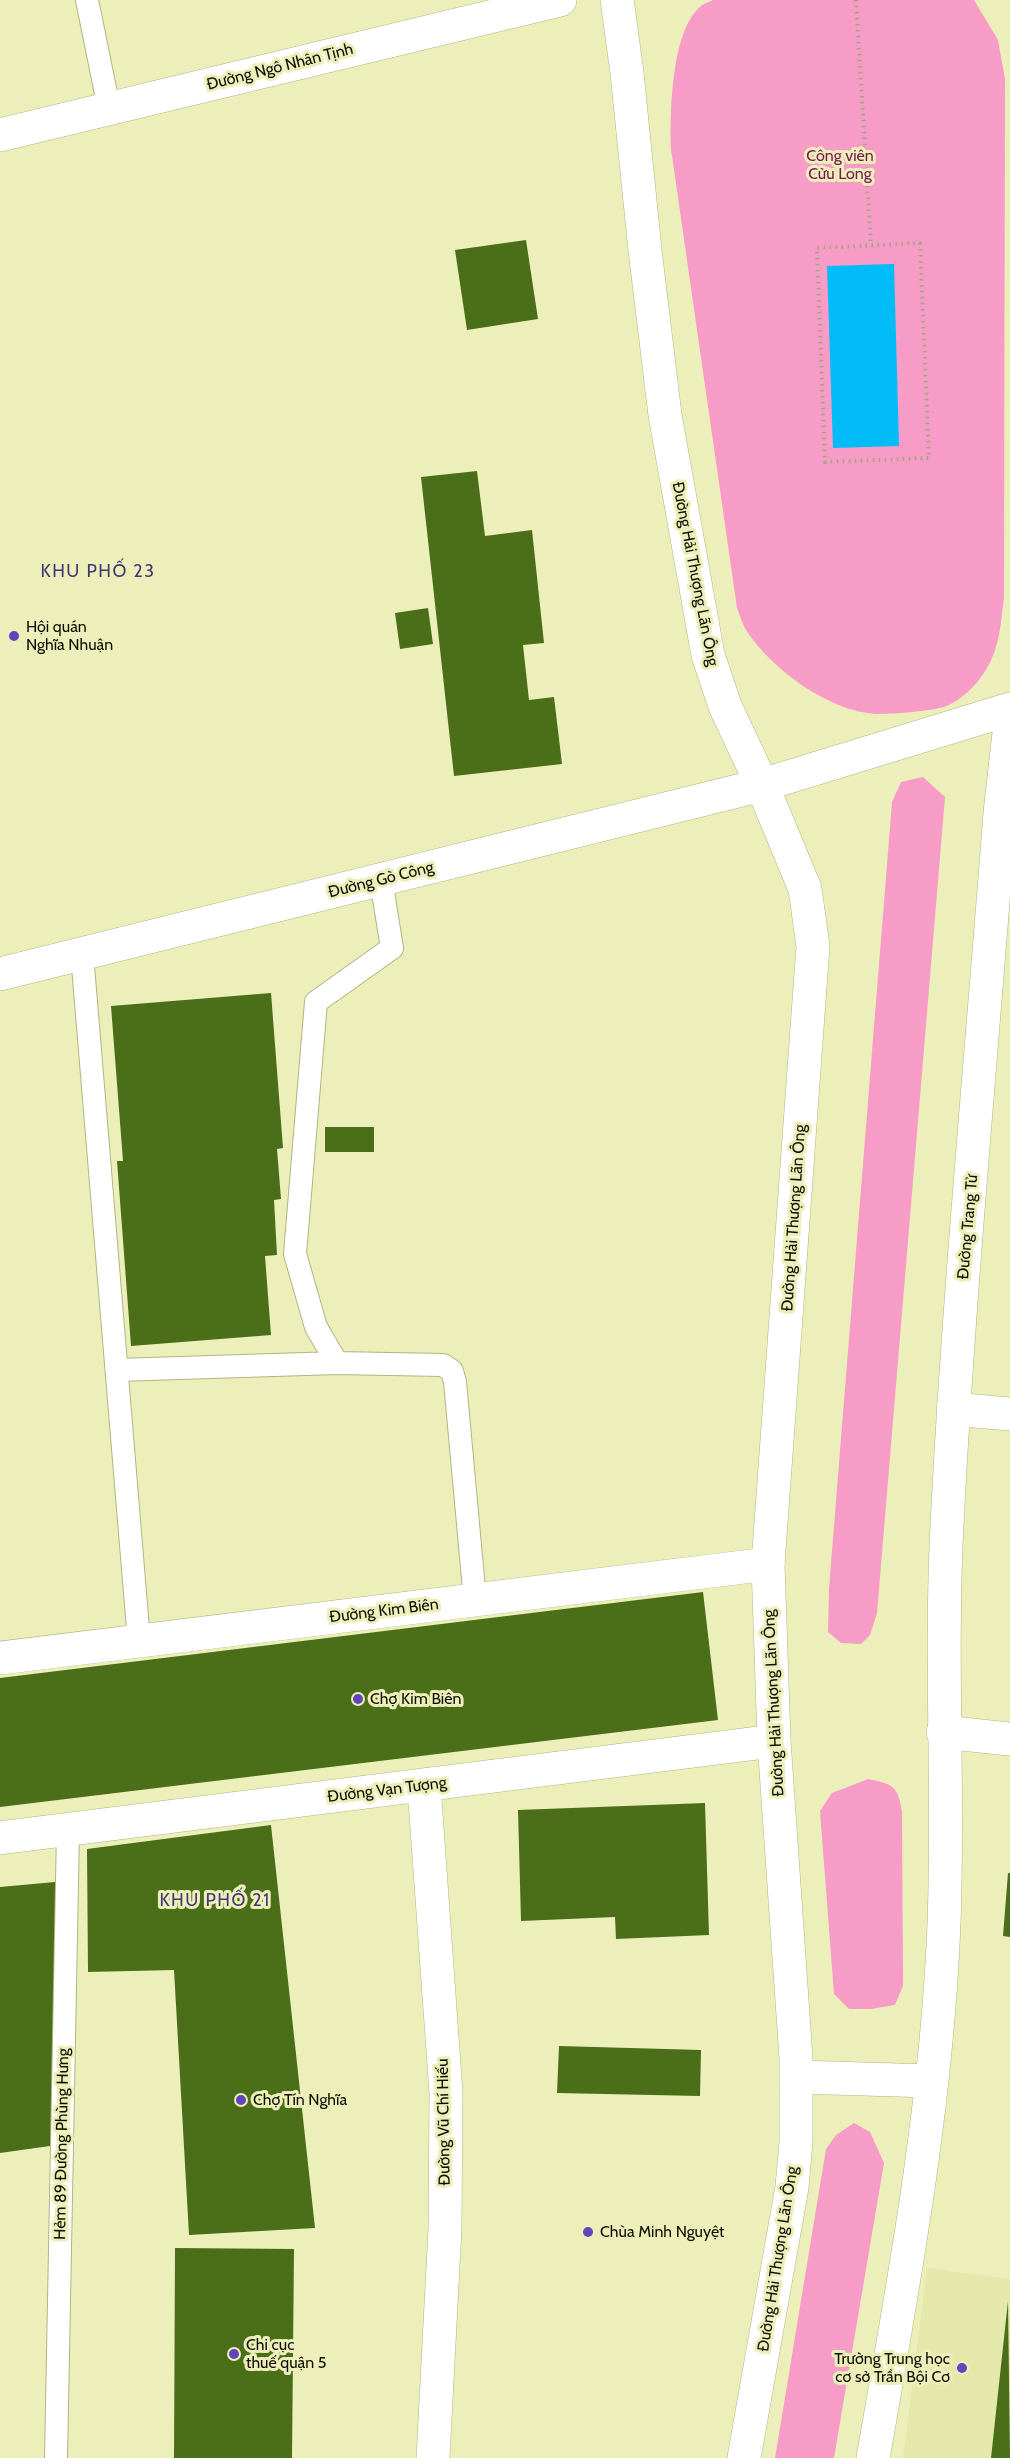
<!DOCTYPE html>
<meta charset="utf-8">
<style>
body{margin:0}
canvas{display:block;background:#edefbb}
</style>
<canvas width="1010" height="2458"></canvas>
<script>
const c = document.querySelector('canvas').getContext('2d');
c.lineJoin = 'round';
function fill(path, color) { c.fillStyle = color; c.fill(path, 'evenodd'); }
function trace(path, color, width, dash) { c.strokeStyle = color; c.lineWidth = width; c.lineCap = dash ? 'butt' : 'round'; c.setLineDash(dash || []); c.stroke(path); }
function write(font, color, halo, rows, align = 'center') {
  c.font = font + ' Cabin,sans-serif'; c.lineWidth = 6; c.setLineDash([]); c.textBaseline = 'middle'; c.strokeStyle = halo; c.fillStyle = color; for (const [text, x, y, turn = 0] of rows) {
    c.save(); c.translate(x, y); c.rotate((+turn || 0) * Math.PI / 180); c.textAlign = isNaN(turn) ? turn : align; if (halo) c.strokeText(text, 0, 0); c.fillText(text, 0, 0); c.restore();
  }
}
fill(new Path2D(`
 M927,2268l83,11v179h-107z`), '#e5e8ab');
fill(new Path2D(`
 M713,0h261l24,40 7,39 -1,518c-3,25 -4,49 -17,71 -9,16 -26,33 -43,39 -7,2 -16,3 -23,4 -15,2 -30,3 -45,3 -47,-3 -102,-43 -128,-81 -5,-7 -8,-17 -11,-25l-66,-459c-1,-36 0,-119 30,-143 3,-3 9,-4 12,-6z
 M923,777l22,20 -68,816 -7,22 -9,9 -20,-1 -13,-11 1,-44 63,-786 9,-20z
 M868,1779c25,5 30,7 34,33l1,174 -8,19 -24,4h-22l-15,-15 -14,-183 12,-18z
 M854,2123l16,9 14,31 -50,295h-59l51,-309 10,-14z`), '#f69cc7');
fill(new Path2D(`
 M894,264l5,182 -66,2 -6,-182z`), '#02bcf7');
fill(new Path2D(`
 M526,240l12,79 -71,11 -12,-80z
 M477,471l8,65 47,-6 12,113 -21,2 6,55 25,-3 8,67 -108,12 -33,-299z
 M428,608l5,36 -33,5 -5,-36z
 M271,993l12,155 -6,1 4,50 -7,1 3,55 -12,1 6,79 -140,11 -14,-185h6l-12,-155z
 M325,1127h49v25h-49z
 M703,1592l15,128 -718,87v-129z
 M705,1803l4,132 -93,4 -1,-22 -94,4 -3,-111z
 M271,1825l44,403 -126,7 -15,-265 -86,2 -1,-123z
 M1008,1873h2v64l-7,-1z
 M55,1882l2,263 -57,8v-266z
 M559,2046l142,4 -1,46 -143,-3z
 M175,2248l119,1 -2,209h-118z
 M1008,2301l2,157h-19z`), '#4b6e19');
const service = new Path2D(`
 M87,0l22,108
 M381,880l11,68 -76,54 -21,252 21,73 21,36 106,2 9,6 3,11 20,218
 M82,954l57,687
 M117,1370l220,-7
 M56,2458l12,-628`);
const minor = new Path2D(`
 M953,1409l57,5
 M0,1658l768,-94
 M424,1786l22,307 -1,135 -12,230
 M0,1838l774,-97`);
const tertiary = new Path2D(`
 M0,135l560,-135
 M0,974l762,-189
 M943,1732l67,7`);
const secondary = new Path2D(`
 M617,0l10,73 18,177 20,165 43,240 17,51 37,79 43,104 8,57 -45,618 6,177 22,317v84l-4,45 -48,271
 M762,785l248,-76
 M797,2077l134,4
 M873,2458c31,-177 64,-354 71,-534 5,-133 -4,-266 3,-399 12,-237 35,-475 53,-712l10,-89`);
trace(service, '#b3b482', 24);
trace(minor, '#b3b482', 34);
trace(tertiary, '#b3b482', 34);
trace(secondary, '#b3b482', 34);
trace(new Path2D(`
 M856,0l15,246
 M920,243l9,215 -104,4 -8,-214z`), '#a4a57e', 4, [1.5, 4.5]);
trace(service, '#fff', 22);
trace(minor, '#fff', 33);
trace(tertiary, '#fff', 33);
trace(secondary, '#fff', 33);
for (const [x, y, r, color] of [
 [14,636,6,"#6244bc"],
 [358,1699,6,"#6244bc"],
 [241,2100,6,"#6244bc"],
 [588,2232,6,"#6244bc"],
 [234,2354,6,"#6244bc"],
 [962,2368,6,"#6244bc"]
]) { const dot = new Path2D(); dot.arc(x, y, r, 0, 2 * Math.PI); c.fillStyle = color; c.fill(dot); trace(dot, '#edefbb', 2); }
write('16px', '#0f0f00', '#edefbb', [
 ["Đường Ngô Nhân Tịnh",280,67,-14],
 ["Đường Hải Thượng Lãn Ông",695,574,79],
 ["Đường Gò Công",381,880,-14],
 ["Đường Hải Thượng Lãn Ông",794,1218,-86],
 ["Đường Trang Tử",968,1227,-85],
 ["Đường Kim Biên",384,1611,-7],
 ["Đường Hải Thượng Lãn Ông",774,1703,-93],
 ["Đường Vạn Tượng",387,1790,-7],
 ["Đường Vũ Chí Hiếu",444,2122,-91],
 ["Hẻm 89 Đường Phùng Hưng",62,2144,-89],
 ["Đường Hải Thượng Lãn Ông",778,2259,-81]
]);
write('16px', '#771650', '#edefbb', [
 ["Công viên",840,156],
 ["Cửu Long",840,174]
]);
write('16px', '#0f0f00', '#edefbb', [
 ["Hội quán",26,627],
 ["Nghĩa Nhuận",26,645],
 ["Chợ Kim Biên",370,1699],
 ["Chợ Tín Nghĩa",253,2100],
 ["Chùa Minh Nguyệt",600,2232],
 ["Chi cục",246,2345],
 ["thuế quận 5",246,2363],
 ["Trường Trung học",950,2359,"right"],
 ["cơ sở Trần Bội Cơ",950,2377,"right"]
], 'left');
c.letterSpacing = '1.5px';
write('18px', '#433774', '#edefbb', [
 ["KHU PHỐ 23",98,572],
 ["KHU PHỐ 21",215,1901]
]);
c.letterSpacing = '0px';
</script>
